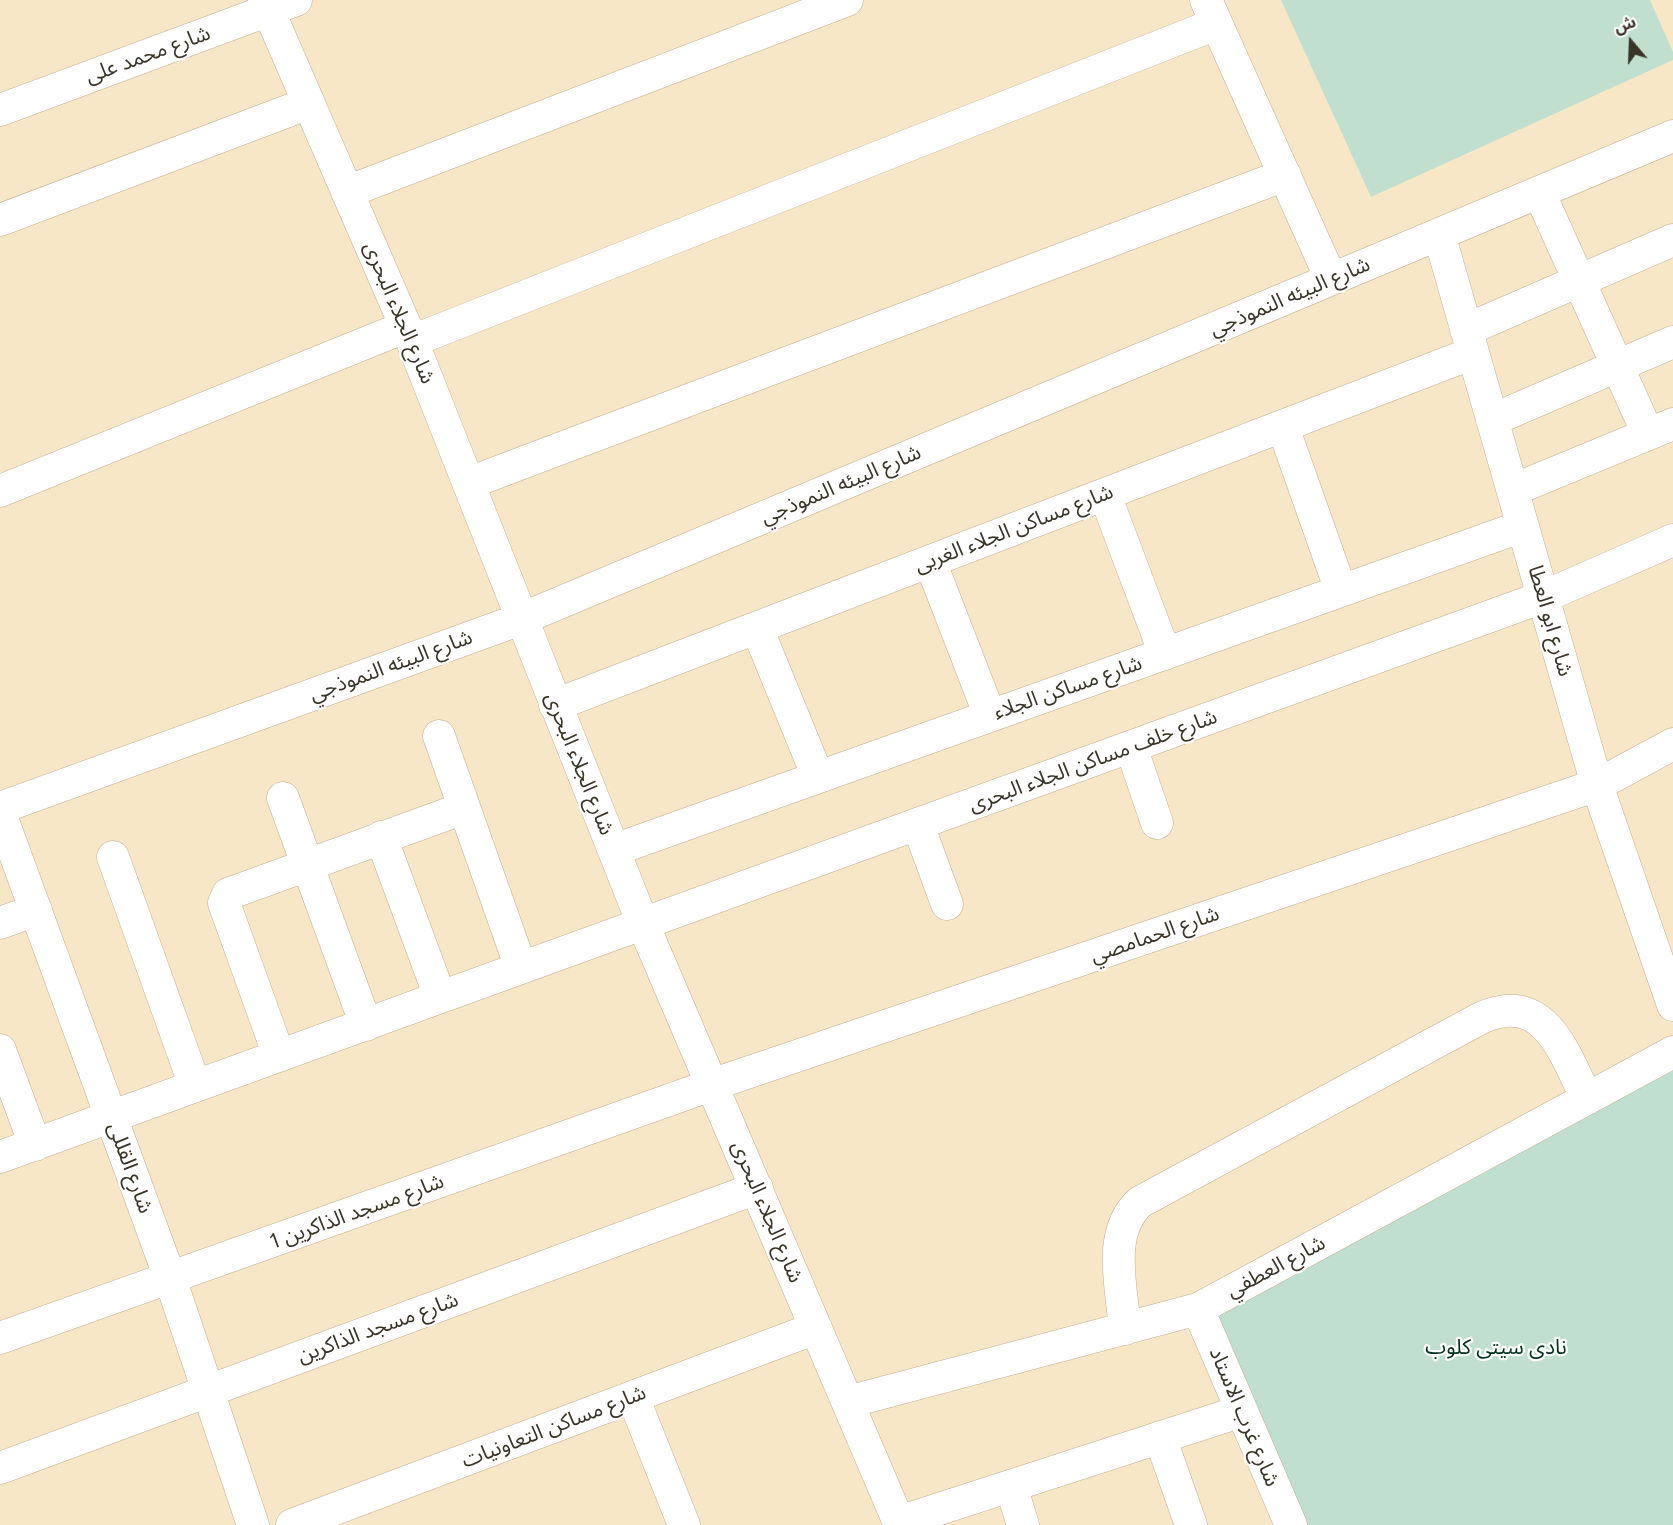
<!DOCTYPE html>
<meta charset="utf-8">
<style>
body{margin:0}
#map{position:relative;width:1673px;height:1525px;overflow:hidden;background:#f8e7c7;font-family:Figtree,"Noto Sans Arabic",sans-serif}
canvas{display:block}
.north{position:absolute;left:1601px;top:12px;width:60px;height:60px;-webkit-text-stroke:4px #fff;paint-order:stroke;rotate:341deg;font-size:16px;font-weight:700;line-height:24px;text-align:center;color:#3a3327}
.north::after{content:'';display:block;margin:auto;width:21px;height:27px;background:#3a3327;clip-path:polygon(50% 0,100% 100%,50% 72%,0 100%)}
</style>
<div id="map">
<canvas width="1673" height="1525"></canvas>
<div class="north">ش</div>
</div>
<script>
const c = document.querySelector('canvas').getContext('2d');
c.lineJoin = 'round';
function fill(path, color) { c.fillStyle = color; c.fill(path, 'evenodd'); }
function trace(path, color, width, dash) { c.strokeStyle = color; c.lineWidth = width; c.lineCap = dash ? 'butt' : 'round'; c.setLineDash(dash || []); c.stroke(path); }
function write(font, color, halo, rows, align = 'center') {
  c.font = font + ' Figtree,"Noto Sans Arabic",sans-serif'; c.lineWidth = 4.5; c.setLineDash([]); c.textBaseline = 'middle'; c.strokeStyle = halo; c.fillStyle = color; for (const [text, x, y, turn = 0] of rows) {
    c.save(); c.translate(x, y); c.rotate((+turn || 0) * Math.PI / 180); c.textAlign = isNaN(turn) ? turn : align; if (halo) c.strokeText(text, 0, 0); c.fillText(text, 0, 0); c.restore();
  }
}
fill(new Path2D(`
 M1281,0h369l23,52v8l-302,137z
 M1673,1050v475h-383l-92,-216z`), '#c1dfce');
const street = new Path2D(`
 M264,0l148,341 231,583 257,601
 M1206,0l125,279
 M0,110l296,-110
 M347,192l500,-192
 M1539,192l109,242
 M0,220l309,-117
 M1439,234l158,551 76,220
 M1466,330l207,-90
 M412,341l804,-317
 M1492,420l181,-78
 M1283,427l58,164
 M469,483l816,-308
 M1513,490l160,-66
 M0,491l405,-164
 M1105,495l60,159
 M930,561l60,155
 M757,628l61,149
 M555,705l918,-352
 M439,736l82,232
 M1131,747l26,76
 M283,798l83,227
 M0,808l521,-189 1152,-483
 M0,813l170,465 83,247
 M918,825l29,79
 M381,837l59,160
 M614,850l909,-324
 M113,857l82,229
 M0,923l36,-13
 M0,1050l35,95
 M279,1056l-55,-153 4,-9 236,-86
 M0,1157l1543,-560 130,-57
 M1198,1309l93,216
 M1125,1329c-3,-41 -19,-96 15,-127l341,-184c64,-29 83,35 106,81
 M0,1338l714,-254 883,-299 76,-41
 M633,1397l51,128
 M848,1402l350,-93 475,-257
 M1160,1437l31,88
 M0,1468l757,-280
 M1011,1486l12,39
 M899,1522l343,-111
 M292,1525l524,-197`);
trace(street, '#bfaf90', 33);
trace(street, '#fff', 32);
write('21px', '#3a3327', '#fff', [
 ["شارع محمد على",148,55,-20],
 ["شارع البيئه النموذجي",1290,297,-23],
 ["شارع الجلاء البحرى",399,313,67],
 ["شارع البيئه النموذجي",841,485,-23],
 ["شارع مساكن الجلاء الغربى",1014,529,-21],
 ["شارع ابو العطا",1550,621,74],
 ["شارع البيئه النموذجي",391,666,-20],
 ["شارع مساكن الجلاء",1068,688,-19],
 ["شارع خلف مساكن الجلاء البحرى",1093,761,-20],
 ["شارع الجلاء البحرى",579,764,68],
 ["شارع الحمامصي",1155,935,-19],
 ["شارع القللى",130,1168,70],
 ["شارع مسجد الذاكرين 1",357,1212,-20],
 ["شارع الجلاء البحرى",767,1212,67],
 ["شارع العطفي",1276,1267,-28],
 ["شارع مسجد الذاكرين",378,1328,-20],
 ["شارع غرب الاستاد",1244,1417,67],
 ["شارع مساكن التعاونيات",554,1427,-21]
]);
write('21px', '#02321f', '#fff', [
 ["نادى سيتى كلوب",1496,1348]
]);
</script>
